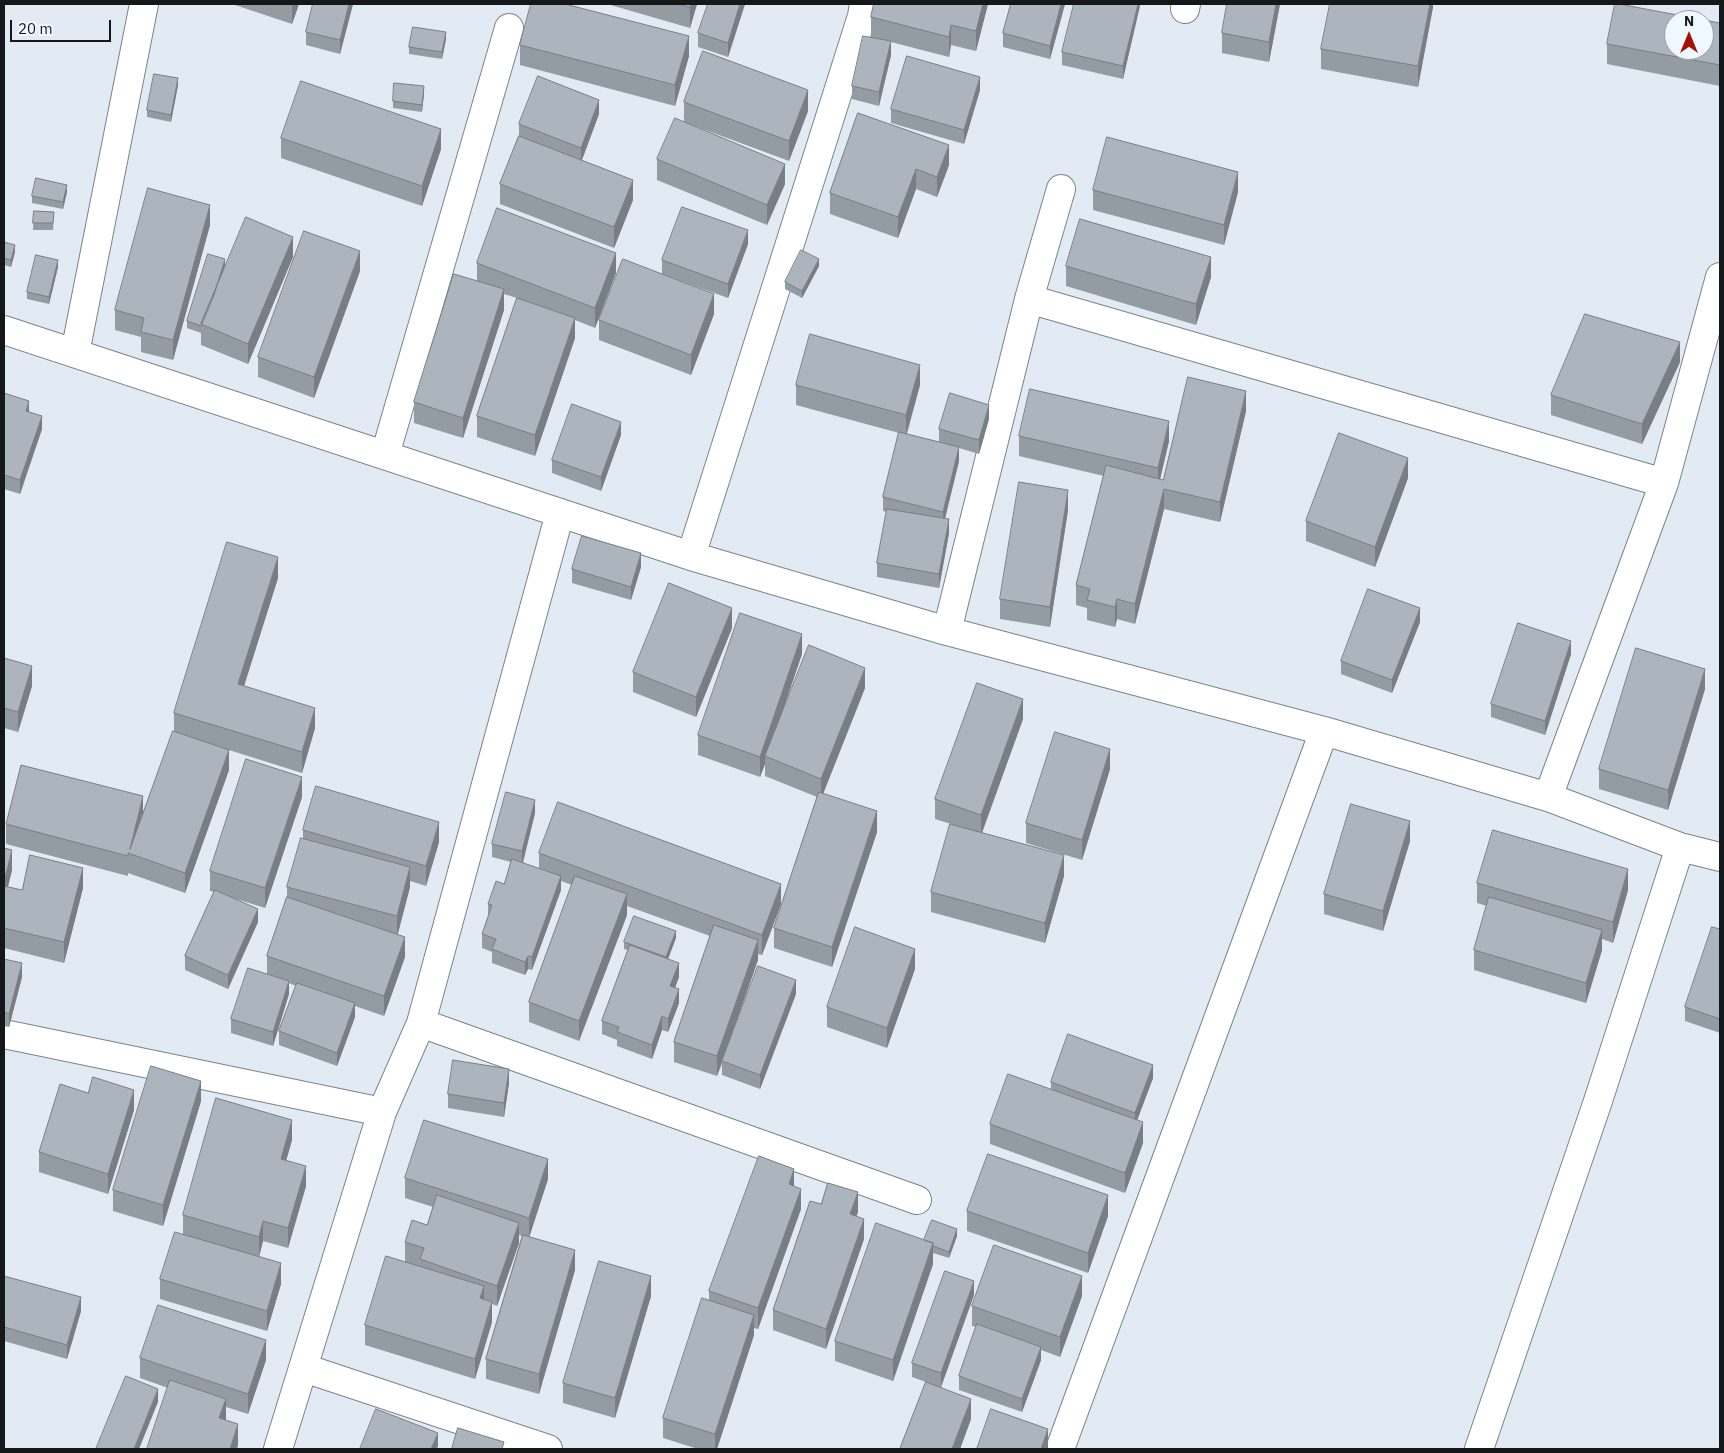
<!DOCTYPE html>
<style>
body{margin:0}
#map{position:relative;width:1724px;height:1453px;overflow:hidden;background:#e2eaf3;font-family:"IBM Plex Sans",sans-serif}
canvas{display:block}
.frame{position:absolute;inset:0;border:5px solid #15181b;pointer-events:none}
.north{position:absolute;left:1664px;top:10px;width:50px;height:50px;box-sizing:border-box;background:#f0f8ff;border:1px solid #989ea4;border-radius:50%;rotate:0deg;font-size:14px;font-weight:700;line-height:20px;text-align:center;color:#15181b}
.north::after{content:'';display:block;margin:auto;width:18px;height:22px;background:#a51101;clip-path:polygon(50% 0,100% 100%,50% 72%,0 100%)}
.scale{position:absolute;left:10px;top:20px;width:101px;height:22px;box-sizing:border-box;border:2px solid #15181b;border-top:0;padding-left:6px;font-size:15px;line-height:18px;white-space:nowrap;color:#15181b;-webkit-text-stroke:4px #f0f8ff;paint-order:stroke}
</style>
<div id="map">
<canvas width="1724" height="1453"></canvas>
<div class="frame"></div>
<div class="north">N</div>
<div class="scale">20 m</div>
</div>
<script>
const c = document.querySelector('canvas').getContext('2d');
c.lineJoin = 'round';
function trace(path, color, width, dash) { c.strokeStyle = color; c.lineWidth = width; c.lineCap = dash ? 'butt' : 'round'; c.setLineDash(dash || []); c.stroke(path); }
function fill(path, color) { c.fillStyle = color; c.fill(path, 'evenodd'); }
const street = new Path2D(`
 M1185,9l1,-5
 M1029,299l635,184
 M4,330l687,226 256,75 377,100 224,66 132,50 40,10
 M75,353l69,-349
 M385,455l124,-427
 M691,556l171,-540 2,-12
 M947,631l82,-332 32,-110
 M1548,797l116,-314 56,-206
 M421,1023l496,177
 M4,1034l378,78
 M304,1368l244,81
 M278,1449l104,-337 39,-89 139,-510
 M1060,1449l264,-718
 M1479,1449l119,-348 82,-254`);
trace(street, '#7c838b', 30);
trace(street, '#fff', 28);
fill(new Path2D(`
 M232,4h67l-7,20z
 M353,4l-13,50 -34,-9v-13z
 M607,4h90l-7,24z
 M745,4l-17,53 -30,-10v-14z
 M874,4h114l-12,47 -25,-6 -2,12 -58,-15v13l-12,51 -27,-7v-13l19,-49v-20z
 M1011,4h54l-15,55 -47,-12v-14z
 M1140,4l-17,75 -61,-14v-13z
 M1280,4l-11,58 -47,-9v-20z
 M1433,4v3l-15,80 -97,-18v-20z
 M1720,23v63l-113,-22v-20z
 M446,39l-4,20 -33,-5v-7z
 M520,45l169,11 -14,50 -155,-41z
 M178,85l-7,37 -24,-5v-7z
 M980,90l-16,54 -73,-21v-14z
 M424,93l-2,19 -29,-4v-7z
 M684,102l124,9 -19,50 -105,-39z
 M858,113l91,52 -12,32 -21,-8 -18,49 -68,-24v-21z
 M599,114l-17,46 51,40 -19,48 -114,-44v-20l19,-48v-12z
 M281,138l160,11 -19,57 -141,-48z
 M657,159l128,25 -18,41 -110,-45z
 M1093,190l145,2 -14,53 -131,-35z
 M67,192l-4,17 -31,-6v-7z
 M34,211l20,1 -1,18h-20z
 M210,225l-37,135 -32,-8v-15l-26,-7v-20z
 M4,242l11,10 -4,15 -7,-2z
 M748,244l-20,54 -66,-24v-14z
 M293,257l-45,107 -47,-19v-12l-14,-5v-7l38,-55 -3,11z
 M477,263l139,10 -21,55 -20,-8v18l-40,118 -58,-19v-21l40,-118 -13,-4v16l-41,128 -49,-15v-21l63,-121z
 M819,266l-17,32 -17,-9v-7z
 M1066,266l145,11 -15,48 -130,-39z
 M58,267l-9,37 -22,-5v-7z
 M360,271l-46,127 -56,-21v-20z
 M714,314l-23,61 -92,-35v-20z
 M1680,362l-38,82 -91,-29v-20z
 M796,385h124l-13,49 32,8v-13l50,-10 -10,35 -20,-6v13l-14,58 4,14 -10,55 -62,-11v-14l10,-51 -4,-1v-14l16,-64 -103,-28z
 M4,393l25,18 13,18 -22,65 -16,-5z
 M1246,411l-26,111 -56,-13 -29,115 -18,-5 -2,8 -28,-7v-12l-11,-3v-20l28,-109 -85,-20v-20l150,5 -9,38 3,1z
 M621,435l-20,56 -49,-18v-13z
 M1408,478l-33,89 -69,-26v-20z
 M1068,510l-18,117 -50,-8v-20z
 M641,567l-10,33 -59,-17v-14z
 M278,578l-34,108 71,42 -13,45 -73,-23v20l-44,123 -57,-20v3l-122,-32v-20l137,-11 31,-82v-18z
 M1420,622l-28,71 -51,-19v-13z
 M732,628l-36,89 -63,-25v-20z
 M802,654l-19,56 82,-22 -42,106 54,38 -45,135 -58,-19v-20l43,-131 -52,-21v-12l-5,13 -62,-22v-20z
 M1571,654l-26,81 -54,-18v-13z
 M4,658l28,28 -14,46 -14,-4z
 M1705,689l-37,121 -69,-21v-20z
 M1023,719l-41,114 82,43 -19,67 -114,-31v-20l23,-67 -19,-6v-20z
 M1110,769l-28,91 -56,-17v-20z
 M302,797l-37,111 -32,-10 25,24 -30,67 -43,-19v-14l29,-64 -4,-1v-20z
 M535,813l-12,50 16,6v-16l242,51 -19,51 -4,-1v6l-26,74 64,-40 -36,95 -38,-14v-11l-5,12 -43,-14v-20l36,-106 -83,-30v9l-48,126 -50,-19v-20l43,-117 -11,-4v9l-29,80 -4,-1 -3,6 -33,-12v-11l-10,-4v-14l6,-17v-13l16,-20 7,-22 -19,-5v-13z
 M303,830l136,12 -13,44 -16,-5v6l-12,47 7,23 -21,59 -29,-10v11l-18,49 -58,-21v-14l17,-45 -7,-3v11l-16,52 -42,-13v-14l36,-45v-18l20,-59v-10l16,-48z
 M1410,841l-27,90 -59,-17v-20z
 M4,848l8,22 -4,17 14,3 61,-2 -19,75 -60,-15z
 M1477,883l151,7 -15,53 -11,-4v11l-16,53 -112,-33v-20l13,-44 -10,-3z
 M1720,929v104l-35,-12v-14z
 M676,938l-8,21 11,18 -4,11 4,15 -11,29 -6,-2 -10,29 -35,-13v-6l-15,-6v-13l26,-71 -4,-1v-7z
 M4,959l18,18 -13,50 -5,-1z
 M915,969l-28,79 -60,-21v-20z
 M1153,1078l-16,42 6,23 -18,50 -135,-49v-20l61,-35v-7z
 M509,1083l-5,34 -56,-9v-14z
 M201,1101l-38,125 -50,-15v-21z
 M134,1110l-26,84 -69,-22v-20z
 M292,1140l-6,20 20,26 -18,62 -25,-7 -4,16 22,27 -14,47 -107,-32v-20l23,-45v-19z
 M405,1178l143,1 -19,58 46,33 -36,124 -53,-15v-20l36,-123 -3,-1v8l-22,63 -5,-2v18l-17,57 -110,-34v-20l40,-64v-19l22,-17 6,-18 -28,-9z
 M794,1186l7,23 -43,120 -4,-1v7l-37,114h-19l-35,-11v-20l46,-117v-10z
 M821,1204l37,8 -2,4 8,23 -38,110 -53,-19v-20z
 M967,1211l141,5 -20,57 -121,-42z
 M957,1236l-8,22 -16,-5v11l-40,117 -58,-20v-20l89,-101z
 M4,1276l77,35 -14,48 -63,-18z
 M974,1295l-33,92 30,32 -11,30h-60l26,-67 -14,-5v-14z
 M651,1296l-36,122 -52,-15v-20z
 M1082,1296l-22,61 -19,-7v10l-19,52 -63,-22v-14l17,-49 -4,-1v-20z
 M140,1358l126,2 -18,54 -22,-7 -1,13 13,25 -70,-57 -28,-10z`), '#949ca3');
fill(new Path2D(`
 M292,4h7l-7,20z
 M349,4h4l-13,50v-14z
 M691,4h6l-7,24v-21z
 M740,4h5l-17,53v-14z
 M983,4h5l-12,47v-20z
 M1061,4h4l-15,55v-13z
 M1138,4h2v2l-17,73v-13z
 M1276,4h4l-11,58v-20z
 M1430,4h3v3l-15,80v-21z
 M951,25v20l-2,12v-20z
 M446,32v7l-4,20v-7z
 M689,36v20l-14,50v-21z
 M891,41v14l-12,51v-14z
 M980,77v13l-16,54v-14z
 M178,78v7l-7,37v-7z
 M424,86v7l-2,19v-7z
 M808,90v21l-19,50v-20z
 M599,100v14l-18,48v-14z
 M441,129v20l-19,57v-20z
 M949,145v20l-12,32v-20z
 M785,164v20l-18,41v-20z
 M916,169v20l-18,49v-21z
 M1238,172v20l-14,53v-20z
 M633,180v20l-19,48v-21z
 M67,185v7l-4,17v-7z
 M210,205v20l-37,135v-20z
 M748,230v14l-20,54v-14z
 M293,237v20l-45,107v-20z
 M15,245v7l-4,15v-7z
 M360,251v20l-46,127v-21z
 M616,253v20l-21,55v-20z
 M1211,257v20l-15,48v-21z
 M225,259v7l-19,60h-2z
 M819,259v7l-17,32v-7z
 M58,260v7l-9,37v-7z
 M504,289v21l-41,128v-20z
 M714,294v20l-23,61v-20z
 M575,318v20l-40,118v-21z
 M1680,342v20l-38,82v-20z
 M920,365v20l-14,50v-20z
 M1246,391v20l-26,111v-20z
 M29,401v14l-3,-4z
 M989,405v14l-10,35v-14z
 M42,416v13l-22,65v-14z
 M1169,421v20l-11,47v-20z
 M621,422v13l-20,56v-14z
 M959,447v14l-16,65v-14z
 M1408,458v20l-33,89v-20z
 M1164,489v20l-29,115v-20z
 M1068,490v20l-18,117v-20z
 M949,519v14l-10,55v-14z
 M641,553v14l-10,33v-13z
 M278,557v21l-40,127v-21z
 M1117,599v20l-2,8v-20z
 M732,608v20l-36,89v-20z
 M1420,608v14l-28,71v-13z
 M802,634v20l-35,103 -2,-1v8l-5,13v-20z
 M1571,641v13l-26,81v-14z
 M32,666v20l-14,46v-20z
 M865,668v20l-44,111v-20z
 M1705,669v20l-37,121v-20z
 M1023,699v20l-42,116v-20z
 M315,708v20l-13,45v-21z
 M1110,749v20l-28,91v-20z
 M229,750v20l-44,123v-20z
 M302,777v20l-37,111v-20z
 M143,796v21l-13,32z
 M535,800v13l-13,52v-14z
 M877,811v21l-45,135v-20z
 M1410,821v20l-27,90v-20z
 M439,822v20l-13,44v-20z
 M12,850v20l-8,32v-20z
 M1064,855v21l-19,67v-20z
 M410,867v20l-13,49v-20z
 M83,868v20l-19,75v-21z
 M1628,869v21l-15,53v-21z
 M561,876v14l-29,80v-13z
 M781,884v20l-19,51v-20z
 M627,894v21l-48,126v-20z
 M258,909v13l-30,67v-14z
 M1602,930v20l-16,53v-20z
 M676,931v7l-10,26v-7z
 M405,937v20l-21,59v-20z
 M758,940v20l-36,102v-1l-5,15v-20z
 M915,949v20l-28,79v-20z
 M528,956v13l-3,6v-13z
 M22,963v14l-13,50v-13z
 M679,963v14l-9,23v-14z
 M796,980v14l-36,95v-14z
 M289,981v13l-16,52v-14z
 M679,989v14l-11,29v-13z
 M355,1003v14l-18,49v-13z
 M662,1016v14l-10,29v-14z
 M1153,1065v13l-18,48v-13z
 M509,1069v14l-5,34v-14z
 M201,1081v20l-38,125v-21z
 M134,1090v20l-26,84v-20z
 M292,1120v20l-11,39v-20z
 M1143,1122v21l-18,50v-20z
 M548,1159v20l-19,59v-20z
 M306,1166v20l-18,62v-20z
 M794,1169v20l-5,-5z
 M801,1189v20l-43,120v-21z
 M858,1192v20l-8,22v-20z
 M1108,1195v21l-20,57v-20z
 M864,1219v20l-38,110v-20z
 M263,1221v20l-4,16v-20z
 M519,1223v20l-22,63v-20z
 M957,1229v7l-8,22v-6z
 M933,1243v21l-40,117v-21z
 M575,1250v20l-36,124v-20z
 M281,1263v21l-14,47v-20z
 M651,1276v20l-36,122v-20z
 M1082,1276v20l-22,61v-20z
 M974,1281v14l-33,92v-14z
 M484,1286v20l-4,-8z
 M81,1297v14l-14,48v-14z
 M492,1302v20l-17,57v-20z
 M754,1315v20l-37,114h-2v-15z
 M266,1340v20l-18,54v-20z
 M1041,1347v13l-19,52v-13z
 M158,1389v13l-19,47h-5z
 M226,1399v20l-7,19v-20z
 M971,1399v20l-11,30h-8z
 M238,1424v21l-1,4h-7z
 M1048,1429v20h-7z
 M438,1433v13l-1,3h-6z`), '#787f84');
const building = new Path2D(`
 M313,4h36l-9,36 -34,-8z
 M531,4h34l124,32 -14,49 -155,-40z
 M678,4h13l-1,3z
 M708,4h32l-12,39 -30,-10z
 M874,4h109l-7,27 -25,-6 -2,12 -78,-20z
 M1011,4h50l-11,42 -47,-13z
 M1074,4h64l-15,62 -61,-14z
 M1227,4h49l-7,38 -47,-9z
 M1330,4h100l-12,62 -97,-17z
 M1615,4h4l85,16h-30v30h30v-30l16,3v42l-113,-21z
 M413,27l33,5 -4,20 -33,-5z
 M863,36l28,5 -12,51 -27,-6z
 M703,51l105,39 -19,51 -105,-39z
 M907,56l73,21 -16,53 -73,-21z
 M154,74l24,4 -7,37 -24,-5z
 M538,76l61,24 -18,48 -62,-24z
 M301,81l140,48 -19,57 -141,-48z
 M394,83l30,3 -2,19 -29,-4z
 M858,113l91,32 -12,32 -21,-8 -18,48 -68,-24z
 M675,118l110,46 -18,41 -110,-46z
 M519,136l114,44 -19,47 -114,-43z
 M1107,137l131,35 -14,53 -131,-35z
 M36,178l31,7 -4,17 -31,-6z
 M148,188l62,17 -37,135 -32,-8 3,-14 -29,-8z
 M682,207l66,23 -20,54 -66,-24z
 M497,208l119,45 -21,55 -118,-45z
 M34,211l20,1 -1,11h-20z
 M246,217l47,20 -45,107 -47,-20z
 M1080,219l131,38 -15,47 -130,-38z
 M304,231l56,20 -46,126 -56,-20z
 M4,242l11,3 -4,15 -7,-2z
 M801,250l18,9 -17,32 -17,-9z
 M208,254l17,5 -11,36 -13,31 -14,-5z
 M36,255l22,5 -9,37 -22,-5z
 M623,259l91,35 -23,61 -92,-35z
 M454,274l50,15 -41,129 -49,-16z
 M517,298l58,20 -40,117 -58,-19z
 M1585,314l95,28 -38,82 -91,-29z
 M810,334l110,31 -14,50 -110,-30z
 M1188,377l58,14 -26,111 -56,-13 -29,115 -18,-5 -2,8 -28,-7 3,-11 -14,-4 30,-120 57,15z
 M1030,389l139,32 -11,47 -139,-32z
 M4,393l25,8 -3,10 16,5 -22,64 -16,-5z
 M950,393l39,12 -10,35 -40,-11z
 M572,404l49,18 -20,55 -49,-17z
 M899,432l60,15 -16,65 -60,-15z
 M1339,433l69,25 -33,89 -69,-26z
 M1019,482l49,8 -18,117 -50,-8z
 M887,509l62,10 -10,55 -62,-11z
 M582,536l59,17 -10,34 -59,-18z
 M227,542l51,15 -40,127 77,24 -13,44 -128,-39z
 M669,583l63,25 -36,89 -63,-25z
 M1368,589l52,19 -28,72 -51,-19z
 M740,613l62,21 -42,123 -62,-22z
 M1518,623l53,18 -26,80 -54,-17z
 M809,645l56,23 -44,111 -56,-23z
 M1636,648l69,21 -37,121 -69,-21z
 M4,658l28,8 -14,46 -14,-4z
 M977,683l46,16 -42,116 -46,-16z
 M173,731l56,19 -44,123 -57,-20v3l-122,-32 15,-59 122,31 -13,53z
 M1055,732l55,17 -28,91 -56,-17z
 M246,759l56,18 -37,111 -55,-17z
 M316,786l123,36 -13,44 -123,-36z
 M506,792l29,8 -13,51 -30,-7z
 M819,792l58,19 -45,136 -58,-19z
 M558,802l223,82 -19,51 -223,-82z
 M1351,804l59,17 -27,90 -59,-17z
 M950,824l114,31 -19,68 -114,-31z
 M1493,830l135,39 -15,53 -136,-39z
 M301,838l109,29 -13,49 -110,-29z
 M4,848l8,2 -8,32z
 M30,855l53,13 -19,74 -60,-14v-42l18,4z
 M512,859l49,17 -29,81 -4,-1 -3,6 -33,-13 4,-10 -14,-5 10,-29 -4,-1 8,-23 8,3z
 M575,876l52,18 -48,127 -50,-19z
 M215,890l43,19 -30,66 -43,-19z
 M287,897l118,40 -21,59 -117,-40z
 M1489,897l113,33 -16,53 -112,-33z
 M634,916l42,15 -10,26 -42,-15z
 M714,925l44,15 -41,116 -43,-14z
 M855,927l60,22 -28,79 -60,-21z
 M1712,927l8,2v90l-35,-12z
 M630,945l49,18 -9,23 9,3 -11,30 -6,-3 -10,29 -35,-13 2,-5 -17,-6z
 M4,959l18,4 -13,51 -5,-2z
 M758,966l38,14 -36,95 -38,-14z
 M248,968l41,13 -16,51 -42,-13z
 M297,983l58,20 -18,50 -58,-22z
 M1068,1034l85,31 -18,48 -84,-31z
 M453,1060l56,9 -5,34 -56,-9z
 M151,1066l50,15 -38,124 -50,-15z
 M1008,1074l135,48 -18,51 -135,-49z
 M93,1077l41,13 -26,84 -69,-22 21,-68 28,9z
 M216,1098l76,22 -11,39 25,7 -18,62 -25,-7 -4,16 -76,-22z
 M424,1120l124,39 -19,59 -124,-40z
 M988,1154l120,41 -20,58 -121,-42z
 M759,1156l35,13 -5,15 12,5 -43,119 -49,-17z
 M828,1183l30,9 -8,22 14,5 -38,110 -53,-19 37,-109 11,3z
 M437,1195l82,28 -22,63 -77,-27 4,-11 -19,-6 7,-22 15,5z
 M932,1220l25,9 -8,23 -16,-6v-3l-9,-3z
 M876,1223l57,20 -40,117 -58,-19z
 M175,1232l106,31 -14,48 -107,-32z
 M523,1235l52,15 -36,124 -53,-15z
 M994,1245l88,31 -22,61 -88,-31z
 M386,1256l98,30 -4,12 12,4 -17,57 -110,-34z
 M599,1261l52,15 -36,122 -52,-15z
 M945,1271l29,10 -33,92 -29,-10z
 M4,1276l77,21 -14,48 -63,-18z
 M702,1298l52,17 -39,119 -52,-16z
 M158,1305l108,35 -18,54 -108,-36z
 M977,1324l64,23 -19,52 -63,-23z
 M126,1376l32,13 -24,60h-38z
 M170,1380l56,19 -7,19 19,6 -8,25h-83z
 M926,1382l45,17 -19,50h-52z
 M376,1409l62,24 -7,16h-71z
 M991,1409l57,20 -7,20h-64z
 M458,1428l46,14 -2,7h-50z`);
fill(building, '#acb5bd');
trace(building, '#787f84', 1);
</script>
